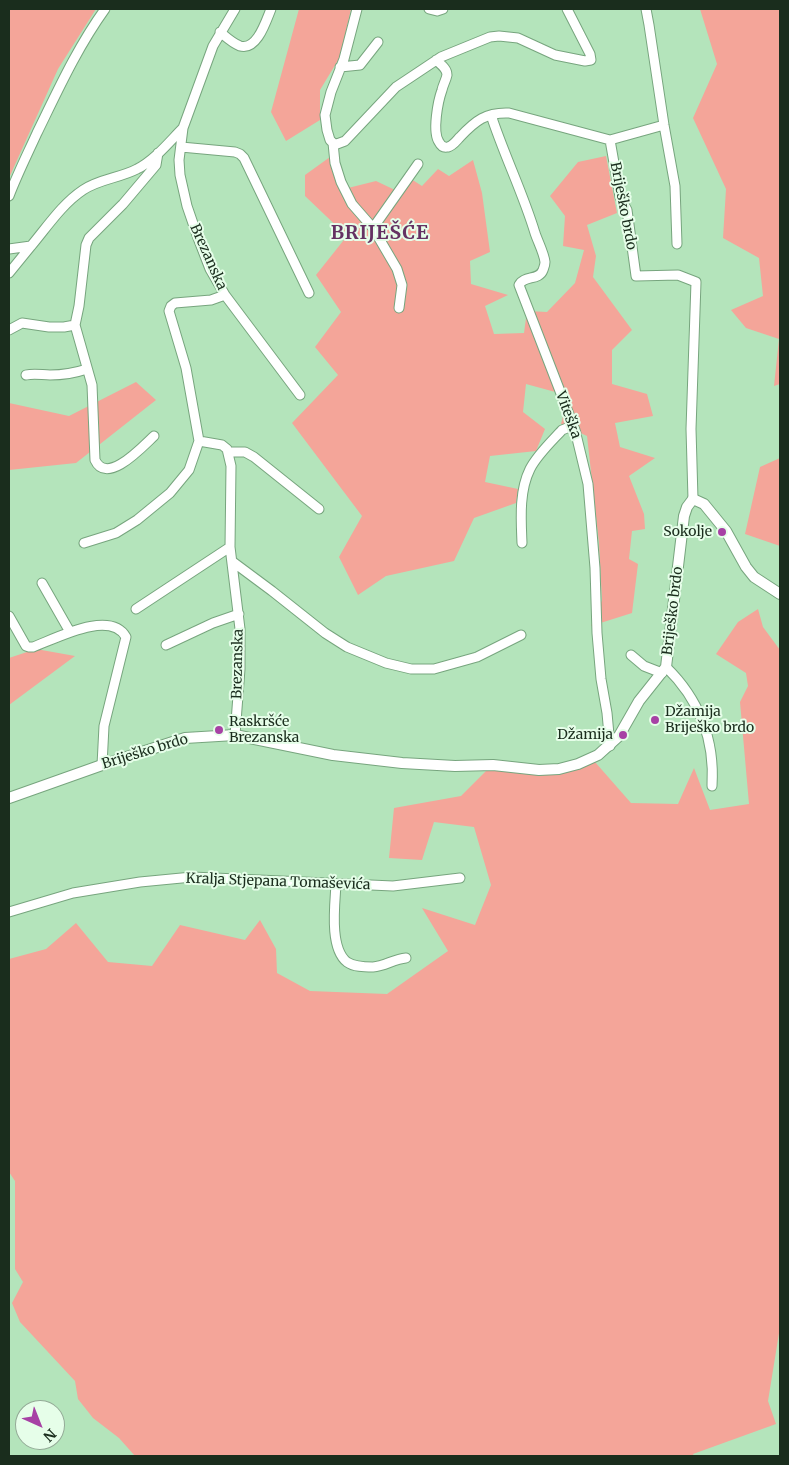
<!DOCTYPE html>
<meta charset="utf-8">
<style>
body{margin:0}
#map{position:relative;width:789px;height:1465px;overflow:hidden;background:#b4e4bb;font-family:Merriweather,serif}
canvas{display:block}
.frame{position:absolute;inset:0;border:10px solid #1a2d1d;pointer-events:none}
.north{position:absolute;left:15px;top:1400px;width:50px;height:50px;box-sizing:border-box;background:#e6fee9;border:1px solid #94aa97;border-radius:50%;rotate:136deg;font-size:14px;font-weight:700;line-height:20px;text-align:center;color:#1a2d1d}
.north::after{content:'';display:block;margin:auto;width:18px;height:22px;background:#a741a5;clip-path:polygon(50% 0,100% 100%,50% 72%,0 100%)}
</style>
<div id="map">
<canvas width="789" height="1465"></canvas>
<div class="frame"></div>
<div class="north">N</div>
</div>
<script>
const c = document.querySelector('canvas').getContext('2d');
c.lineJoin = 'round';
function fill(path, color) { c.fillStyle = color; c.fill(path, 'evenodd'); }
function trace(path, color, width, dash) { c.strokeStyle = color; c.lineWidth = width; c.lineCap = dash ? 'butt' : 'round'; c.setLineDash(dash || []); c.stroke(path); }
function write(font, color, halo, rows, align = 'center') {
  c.font = font + ' Merriweather,serif'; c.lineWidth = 4; c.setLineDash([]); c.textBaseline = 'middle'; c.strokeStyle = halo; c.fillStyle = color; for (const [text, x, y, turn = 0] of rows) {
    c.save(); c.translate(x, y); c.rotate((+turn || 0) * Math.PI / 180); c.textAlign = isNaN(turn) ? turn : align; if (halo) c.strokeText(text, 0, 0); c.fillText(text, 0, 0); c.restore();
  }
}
fill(new Path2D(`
 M9,9h87l-38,60 -49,109z
 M299,9h52l-11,48 -20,33v30l-34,21 -15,-29z
 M700,9h80v375l-6,2 5,-47 -33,-11 -15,-18 32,-14 -4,-38 -36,-20 3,-49 -33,-71 24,-54z
 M606,156l11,57 -30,12 9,31 -3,21 39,53 -20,20v34l35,10 6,22 -38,7 5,24 35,11 -26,18 15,38 1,15 -13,2 -3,28 9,5 -6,49 -41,13 11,-26 -3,-57 -12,-107 -26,-12 6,-22 -8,-9 -33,-9 -3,28 22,17 -9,22 -46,5 -5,26 33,7 -2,14 -42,15 -20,43 -68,15 -28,19 -19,-38 23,-41 -70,-93 46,-48 -23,-28 26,-35 -25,-37 31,-39 -42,-40v-21l25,-18 18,31 28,-7 19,9 16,-11 11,7 16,-17 11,7 24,-16 9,33 8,59 -20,9 1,23 37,11 -23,11 9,28 30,-1 3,-22 20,1 28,-29 9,-33 -21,-4 2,-30 -15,-20 28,-34z
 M136,382l20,18 -80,63 -67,7v-67l60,13z
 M780,458v88l-35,-12 15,-67z
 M758,609l5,18 17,23v677l-12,74 8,23 -83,30 1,2h-559l-16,-18 -26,-20 -15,-19 -3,-18 -55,-59 -8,-19 11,-21 -8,-13v-88l-6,-9v-213l37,-10 30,-26 32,39 44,4 28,-41 65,15 15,-20 16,29 1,24 33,18 77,3 61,-43 -26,-43 53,17 16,-40 -17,-58 -40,-5 -12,38 -33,-2 5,-50 67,-12 31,-31 48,6 55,-9 36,41 47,1 16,-36 16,42 39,-6 -9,-102 8,-16 -2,-13 -30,-19 22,-32z
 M36,649l39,7 -66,49v-47z`), '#f4a599');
const minor = new Path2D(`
 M235,9l-22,37 -30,82 -4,32 1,15 7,31 11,32 12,31 15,26 75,100
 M357,9l-13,50 -13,33 -6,23 2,15 3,10 3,3 4,1 8,-3 51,-54 45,-30 49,-20 9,-1 19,2 37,17 30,6 6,-1 -1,-6 -23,-45
 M429,9l8,2 6,-2
 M646,9l3,16 15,100 11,61 2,58
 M220,32c6,5 12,11 20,14 17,5 26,-25 31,-37
 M436,60c4,4 11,8 11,15 -1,5 -4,10 -5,15 -4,11 -10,42 -3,52 2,4 5,6 9,5 5,-1 9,-7 12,-10 15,-16 26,-25 49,-24l101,27 54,-15
 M340,67l20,-2 18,-23
 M491,115c13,40 32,78 44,118 3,9 9,20 10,29 0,3 -1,5 -2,8 -4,11 -19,5 -24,15l56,145 13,54 7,84 2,65 4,46 6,34 3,33
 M610,140l10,57 7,13 9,66 42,-1 18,7 -5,147 2,70
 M333,143l2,20 6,19 11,22 21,24 24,41 5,16 -3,23
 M181,147l54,5 5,2 4,4 65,135
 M9,196c8,-21 18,-41 28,-63 21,-43 40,-85 68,-124
 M373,228l45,-64
 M9,249l22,-3c16,-19 31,-42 52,-56 16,-11 37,-12 54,-21 17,-8 33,-28 46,-41
 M9,273l22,-27
 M75,325l17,60 3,75c12,26 48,-14 59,-24
 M9,330l13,-7 27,4h15l11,-2 4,-19 7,-61 3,-7 34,-34 33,-39 2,-12
 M26,375c9,-2 16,0 24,0 13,0 25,-2 37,-6
 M199,441l23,4 5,4 4,17 -1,81 10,82v40l-5,66
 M228,452h17l9,5 65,52
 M84,543l32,-10 21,-13 33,-27 19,-23 10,-29 -13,-73 -17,-57 2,-5 4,-3 36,-3 14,-5
 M522,543c-1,-24 -3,-52 8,-74 7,-14 21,-27 32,-39l5,-2h3l6,5
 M233,562l39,29 53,42 22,14 39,16 25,6h23l43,-12 44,-22
 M42,583l28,49
 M136,609l94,-62
 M9,616l17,30 3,1h4c22,-8 77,-38 93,-10l-22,89 -2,39
 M166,645l47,-22 26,-9
 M631,655l13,11 18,7
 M666,667c33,32 49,73 46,119
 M336,884c-1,20 -7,64 11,78 7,5 17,5 26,5 12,-1 21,-8 33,-9
 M9,912l64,-19 67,-11 52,-5 201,9 67,-8`);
const tertiary = new Path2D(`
 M9,798l93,-33 83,-27 50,-3 98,20 69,8 53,3 38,-1 46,5 20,-1 19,-5 20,-9 21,-19 20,-35 27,-34 18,-151 3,-9 6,-8 11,5 22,27 20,36 8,10 26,17`);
trace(minor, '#77a57e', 11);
trace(tertiary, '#77a57e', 12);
trace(minor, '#fff', 9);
trace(tertiary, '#fff', 10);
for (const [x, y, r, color] of [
 [722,532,5,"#a741a5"],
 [655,720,5,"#a741a5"],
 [219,730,5,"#a741a5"],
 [623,735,5,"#a741a5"]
]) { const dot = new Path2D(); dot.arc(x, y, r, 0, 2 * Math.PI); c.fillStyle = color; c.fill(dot); trace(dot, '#e6fee9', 2); }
write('14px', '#1a2d1d', '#e6fee9', [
 ["Briješko brdo",623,206,79],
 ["Brezanska",208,257,66],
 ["Viteška",568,415,70],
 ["Briješko brdo",673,611,-83],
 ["Brezanska",238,664,-89],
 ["Briješko brdo",145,752,-17],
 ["Kralja Stjepana Tomaševića",278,882,2]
]);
write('14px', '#1a2d1d', '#e6fee9', [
 ["Sokolje",712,532],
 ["Džamija",665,712,"left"],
 ["Briješko brdo",665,728,"left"],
 ["Raskršće",229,722,"left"],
 ["Brezanska",229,738,"left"],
 ["Džamija",613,735]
], 'right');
c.letterSpacing = '1px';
write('bold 19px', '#653263', '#e6fee9', [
 ["BRIJEŠĆE",380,234]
]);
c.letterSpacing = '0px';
</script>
